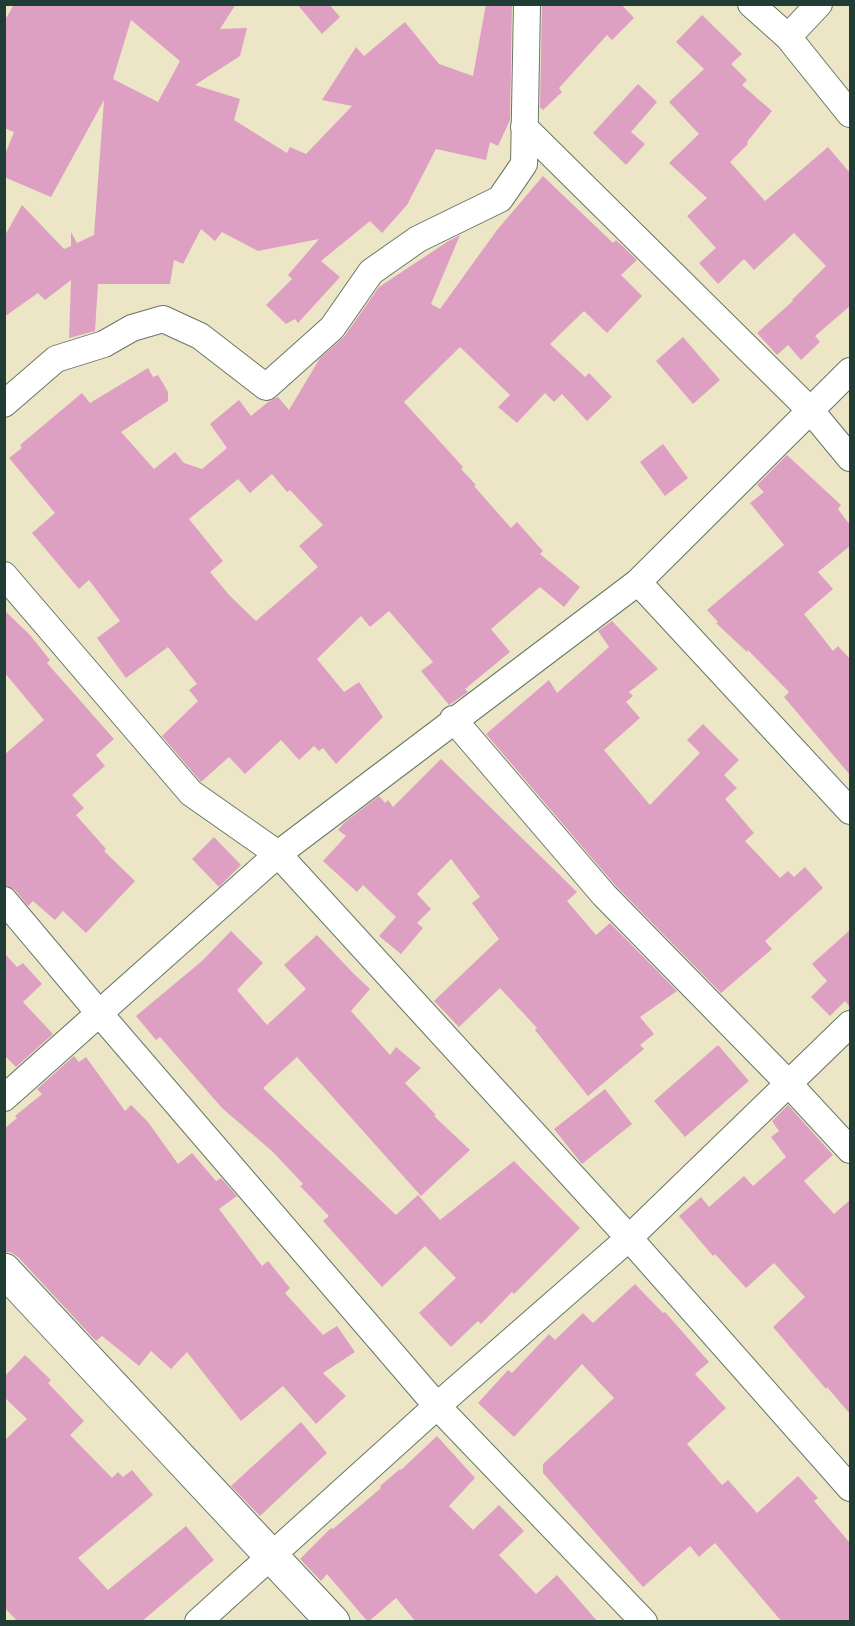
<!DOCTYPE html>
<style>
body{margin:0}
#map{position:relative;width:855px;height:1626px;overflow:hidden;background:#ede6c6;font-family:"Playpen Sans",sans-serif}
canvas{display:block}
.frame{position:absolute;inset:0;border:6px solid #1f3d34;pointer-events:none}
</style>
<div id="map">
<canvas width="855" height="1626"></canvas>
<div class="frame"></div>
</div>
<script>
const c = document.querySelector('canvas').getContext('2d');
c.lineJoin = 'round';
function fill(path, color) { c.fillStyle = color; c.fill(path, 'evenodd'); }
function trace(path, color, width, dash) { c.strokeStyle = color; c.lineWidth = width; c.lineCap = dash ? 'butt' : 'round'; c.setLineDash(dash || []); c.stroke(path); }
fill(new Path2D(`
 M14,4h222l-16,25 27,-1 -7,28 -45,29 45,14 -6,21 53,33 3,-6 16,7 46,-48 -30,-6 34,-53 8,9 41,-34 34,42 34,12 13,-72h26l-2,116 -12,26 -8,-4 -4,18 -50,-11 -29,56 -25,28 -12,-12 -49,40 19,16 -42,46 -3,-4 -9,5 -20,-19 26,-26 -4,-4 31,-36 -61,12 -36,-19 -7,9 -14,-12 -18,35 -9,-4 -4,24h-72l-3,47 -26,7 2,-58 -26,20 -7,-7 -34,24v-80l18,-32 42,44 7,-3v-14l6,11 17,-8 10,-135 -53,97 -47,-20v-20l10,-25 -10,-4v-106zM131,20l49,41 -22,41 -45,-23z
 M297,4h32l11,13 -18,17z
 M542,4h79l13,14 -22,22 -5,-5 -48,53 3,4 -19,18 -3,-3z
 M702,15l40,39 -11,10 16,16 -5,5 30,26 -25,31 1,2 -18,18 35,39 63,-54 22,26v133l-35,30 5,6 -19,18 -13,-15 -11,10 -20,-22 36,-32 -1,-1 34,-34 -32,-33 -40,37 -10,-11 -26,25 -19,-21 17,-15 -29,-32 20,-18 -38,-35 30,-29 -30,-32 35,-33 -28,-27z
 M638,84l19,18 -26,30 14,12 -19,21 -33,-32z
 M543,176l70,67 3,-3 21,20 -16,15 21,21 -35,37 -23,-22 -34,33 35,33 4,-4 23,24 -25,24 -25,-27 -8,8 -9,-9 -28,30 -19,-16 12,-12 -50,-48 -56,55 59,65 -2,2 15,16 -2,1 37,42 6,-6 26,29 -3,3 40,33 -16,20 -24,-20 -49,42 19,23 -45,37 3,3 -19,13 -28,-34 12,-9 -44,-51 -19,16 -9,-11 -44,43 27,33 15,-10 24,35 -47,47 -13,-16 -4,3 -5,-5 -15,14 -18,-20 -36,34 -16,-17 -28,25 -39,-46 36,-35 -9,-11 8,-6 -29,-37 -42,31 -29,-40 23,-17 -31,-41 -10,9 -47,-56 23,-20 -46,-55 13,-10 -2,-3 62,-52 8,10 58,-35 5,9 5,-2 10,17v9l-47,31 33,37 21,-17 9,11 18,6 25,-21 -17,-24 29,-24 12,16 17,-14 10,-5 11,13 31,-52 24,-21 35,-50 68,-45 13,-7 -29,69 9,5 57,-79zM272,474l15,18 3,-2 33,35 -24,21 19,21 -62,54 -26,-25 -20,-24 13,-11 -34,-42 49,-40 12,14z
 M683,337l37,43 -27,24 -37,-43z
 M663,444l25,34 -23,18 -25,-34z
 M787,455l54,50 -3,4 12,16v21l-32,26 15,17 -29,25 29,37 5,-5 12,13v116l-66,-78 5,-5 -41,-42 -1,2 -31,-29 2,-1 -11,-12 77,-65 -34,-42 14,-11 -7,-7z
 M4,610l26,25 20,25 -3,3 67,76 -18,16 9,11 -33,29 12,13 -8,7 30,34 -2,2 31,30 -49,52 -23,-22 -8,9 -22,-19 -5,5 -13,-16 -11,-5v-130l40,-35 -40,-48z
 M612,621l46,48 -29,23 4,4 -7,6 14,16 -36,32 46,55 50,-52 -13,-13 16,-16 36,36 -15,15 13,13 -12,11 29,34 -9,8 35,37 8,-7 6,6 11,-10 18,21 -58,53 7,8 -51,44 -106,-108 -129,-151 63,-54 8,13 52,-46 -11,-16z
 M441,759l136,133 -10,9 29,34 14,-12 67,68 -37,26 14,17 -14,11 4,4 -56,47 -53,-66 2,-2 -37,-40 -41,39 -25,-26 65,-62 -27,-36 8,-6 -29,-38 -34,35 14,15 -14,14 6,5 -22,26 -22,-18 17,-19 -33,-32 -6,7 -34,-31 23,-25 -8,-6 6,-7 35,-27 6,7 3,-3 5,7z
 M214,837l27,28 -22,22 -27,-28z
 M850,930v77l-5,-6 -15,15 -19,-19 16,-16 -15,-17z
 M231,931l32,32 -26,27 30,35 39,-36 -22,-24 33,-30 36,38 17,16 -19,22 39,44 6,-8 25,21 -16,15 31,32 -2,1 36,34 -49,46 -124,-139 -34,31 133,127 22,-20 22,25 74,-59 66,67 -66,66 -2,-2 -31,32 -3,-3 -27,26 -32,-34 37,-35 -31,-32 -43,41 -59,-66 6,-5 -29,-30 3,-2 -30,-32 -51,-44 -62,-71 -4,3 -20,-24 66,-55z
 M4,953l13,14 6,-4 19,21 -19,18 30,32 -37,33 -12,-12z
 M718,1045l31,36 -64,56 -31,-36z
 M74,1056l5,6 7,-5 39,54 6,-6 17,17 30,42 14,-11 24,28 5,-3 16,18 -18,13 43,57 6,-5 22,27 -5,5 38,42 14,-9 18,26 -32,21 23,23 -30,28 -33,-38 -42,35 -54,-69 -16,17 -20,-18 -12,15 -37,-30 -6,5 -78,-84 -8,-5h-6v-123l13,-11 -2,-2 27,-22 -5,-5z
 M605,1089l27,35 -50,40 -28,-35z
 M788,1105l45,50 -29,26 30,33 16,-14v214l-23,-27 -1,2 -53,-62 32,-30 -31,-34 -28,25 -31,-34 -2,2 -34,-40 22,-19 8,10 35,-31 9,10 33,-29 -15,-20 8,-6 -7,-10z
 M635,1284l28,29 2,-1 44,50 -14,12 31,34 -39,36 35,41 6,-5 29,33 41,-37 20,22 -4,3 36,42v79h-68l-67,-79 -16,14 -9,-11 -47,41 -100,-114v-9l71,-66 -32,-34 -68,73 -36,-34 30,-33 4,3 37,-39 6,6 28,-27 10,10z
 M25,1355l26,25 -3,3 36,38 -14,14 42,43 6,-6 5,5 9,-7 21,25 -75,63 30,32 78,-64 28,34 -73,62h-123l-14,-15v-166l23,-22 -23,-22v-20z
 M301,1422l26,31 -67,63 -29,-30z
 M437,1436l38,42 -26,28 24,24 26,-25 25,26 -25,24 37,39 21,-19 41,47h-182l-20,-24 -28,24 -41,-48 -6,7 -21,-22 31,-31 2,1 48,-41 -1,-2 20,-17 1,1z`), '#dda0c2');
const street = new Path2D(`
 M751,4l37,33 62,77
 M788,37l31,-33
 M524,127l287,284 39,47
 M4,404l52,-45 48,-15 28,-16 31,-9 37,17 66,51 66,-59 39,-56 47,-33 82,-40 24,-35 3,-160
 M4,575l187,218 87,61 351,384 221,250
 M638,582l212,229
 M453,719l151,176 184,188 62,67
 M4,900l95,113 338,393 207,216
 M4,1098l274,-244 360,-272 212,-211
 M198,1622l239,-216 192,-168 221,-214`);
const secondary = new Path2D(`
 M4,1270l329,352`);
trace(street, '#677867', 28);
trace(secondary, '#677867', 35);
trace(street, '#fff', 26);
trace(secondary, '#fff', 33);
</script>
